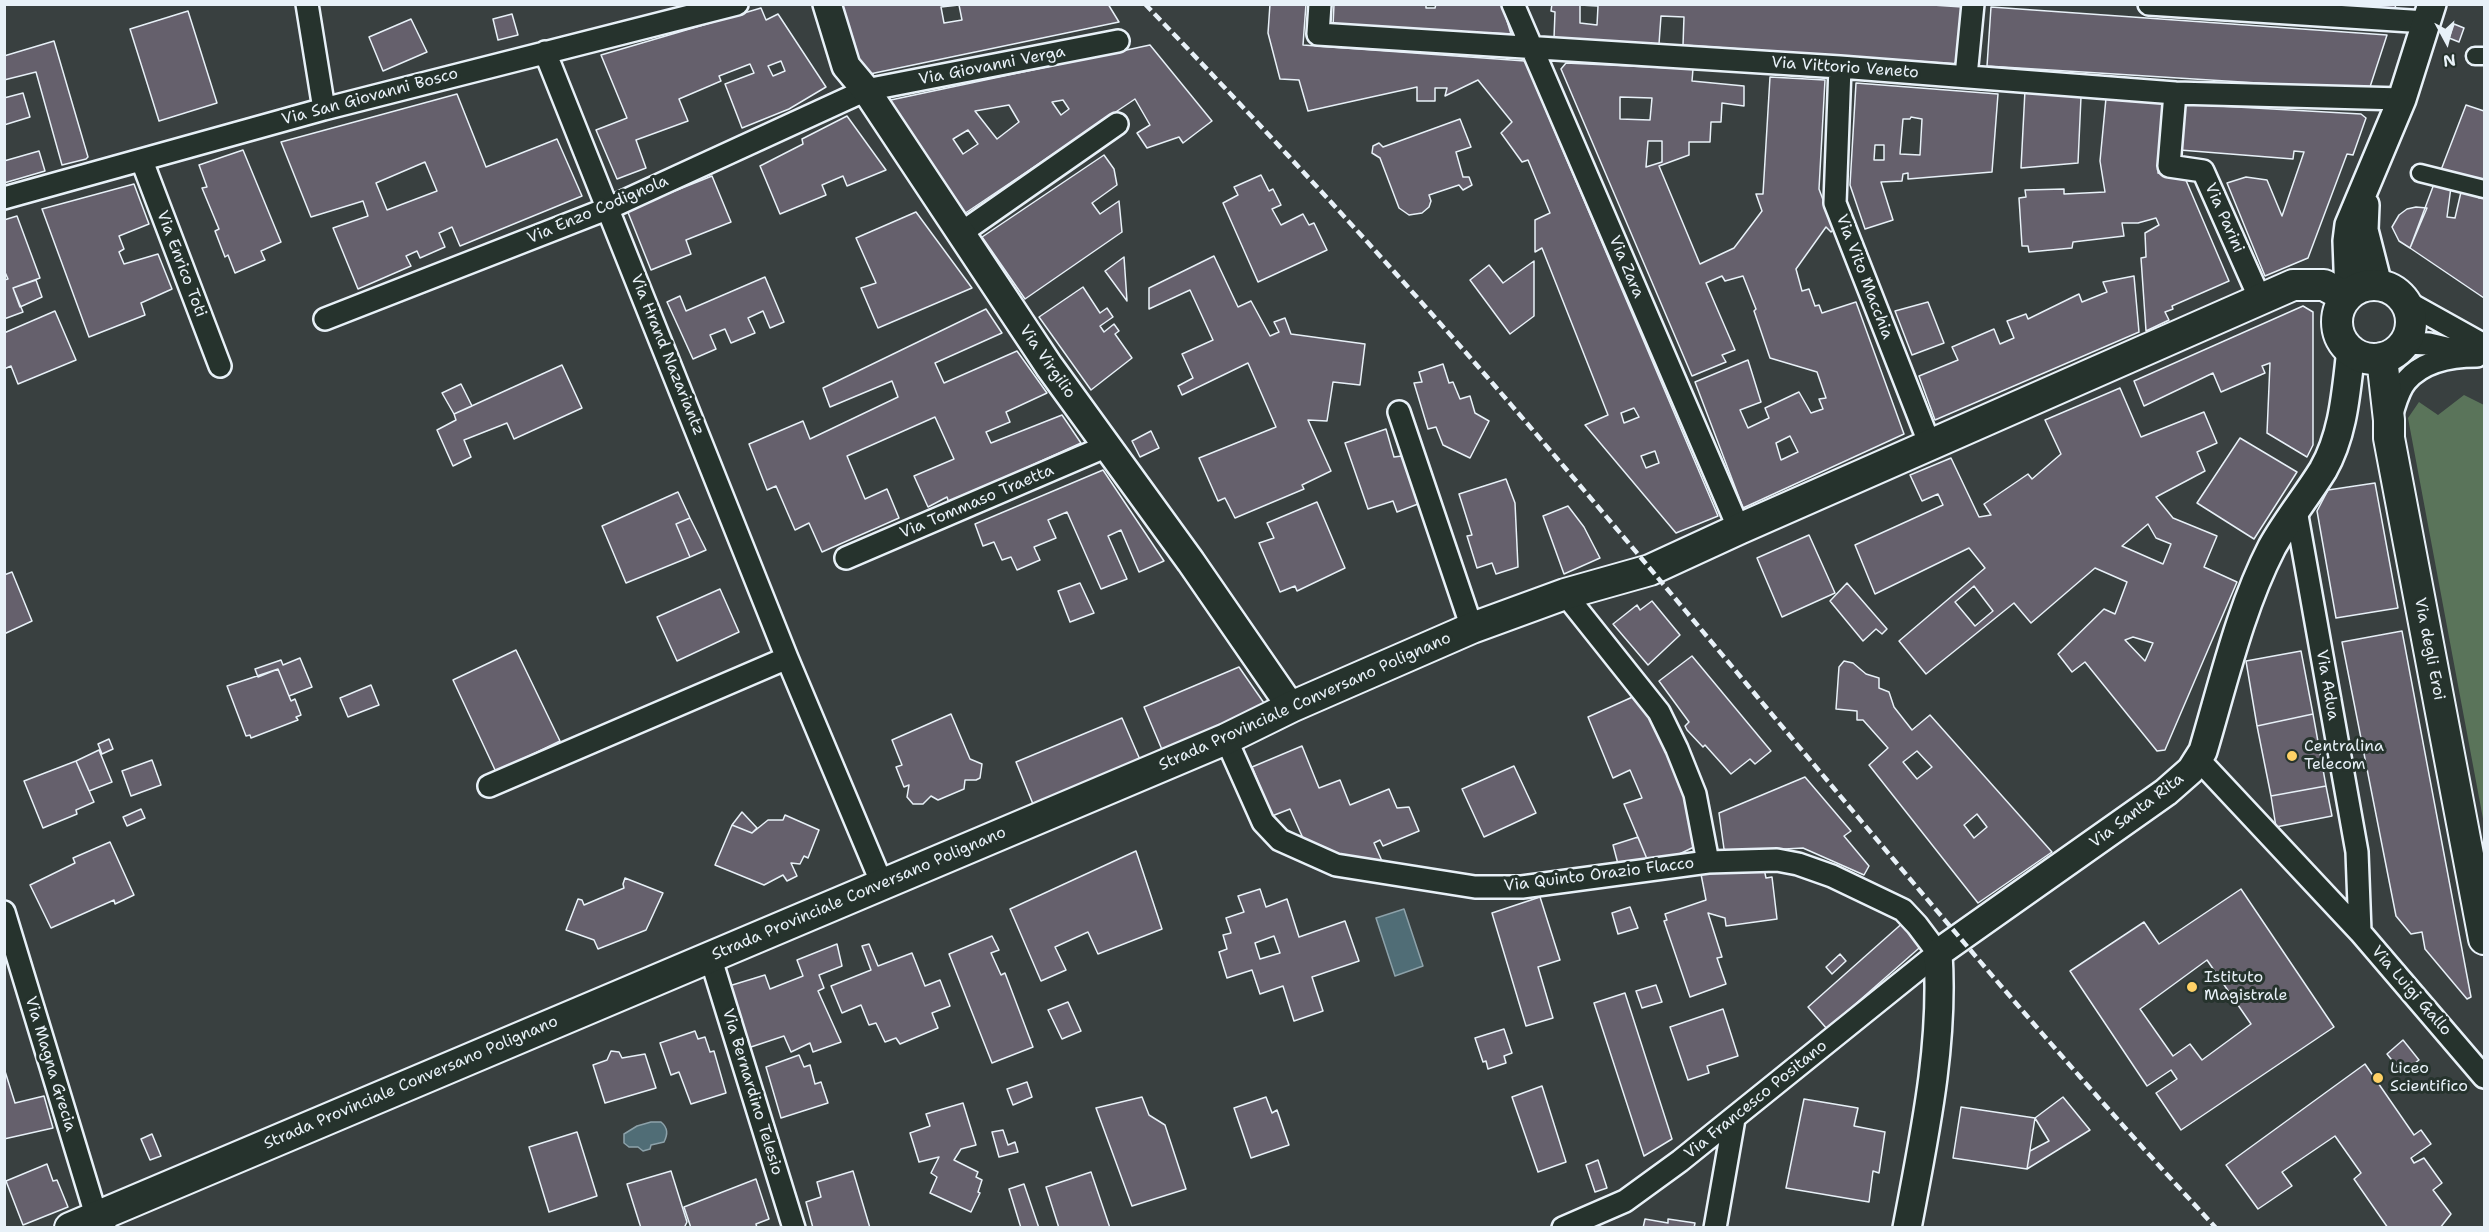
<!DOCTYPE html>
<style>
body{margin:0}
#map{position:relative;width:2489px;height:1232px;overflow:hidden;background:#394040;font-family:"Shantell Sans",sans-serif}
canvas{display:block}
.frame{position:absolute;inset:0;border:6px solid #e8f1f8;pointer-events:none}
.north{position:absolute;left:2417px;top:12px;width:60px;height:60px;-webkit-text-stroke:4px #26332d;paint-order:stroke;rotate:173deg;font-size:16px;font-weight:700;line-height:24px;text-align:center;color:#e8f1f8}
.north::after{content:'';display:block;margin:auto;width:21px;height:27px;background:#e8f1f8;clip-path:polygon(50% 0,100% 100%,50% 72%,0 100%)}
</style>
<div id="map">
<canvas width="2489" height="1232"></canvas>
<div class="frame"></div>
<div class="north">N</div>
</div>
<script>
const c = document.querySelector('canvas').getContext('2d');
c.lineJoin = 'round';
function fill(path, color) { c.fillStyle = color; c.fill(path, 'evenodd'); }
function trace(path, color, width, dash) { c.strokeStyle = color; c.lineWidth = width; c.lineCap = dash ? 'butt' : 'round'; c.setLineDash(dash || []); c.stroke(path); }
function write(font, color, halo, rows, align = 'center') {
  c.font = font + ' "Shantell Sans",sans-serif'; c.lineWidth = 6; c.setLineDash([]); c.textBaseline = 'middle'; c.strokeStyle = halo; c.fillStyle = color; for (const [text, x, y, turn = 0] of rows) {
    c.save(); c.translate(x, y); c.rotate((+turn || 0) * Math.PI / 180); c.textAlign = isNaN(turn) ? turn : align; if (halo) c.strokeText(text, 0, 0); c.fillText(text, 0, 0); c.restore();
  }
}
fill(new Path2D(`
 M2464,395l20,10v419l-76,-406 11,-16 19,13z`), '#5a745a');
const water = new Path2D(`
 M1404,909l19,57 -28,10 -19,-58z
 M651,1122h10c7,6 7,12 3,20l-13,3 -1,4 -7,2 -5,-4h-9l-5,-4v-9l13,-8z`);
fill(water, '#506d76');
trace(water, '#8da2aa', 1.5);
const building = new Path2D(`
 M840,4h268l11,18 -254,53 -28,-43zM959,5l3,15 -18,3 -3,-16z
 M1270,4h36l-3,41 222,16 193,455 -42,17 -91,-108 23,-10 -66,-167 -7,4v-32l15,-7 -22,-53 -6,2 -21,-29 11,-11 -34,-42 -33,16 2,-8h-12v13h-18v-14l-109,24 -9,-31 -19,-1 -12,-46zM1634,408l5,9 -15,6 -3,-10zM1655,451l4,12 -13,5 -5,-12z
 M1334,4h92v4h9l1,-4h66l9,30 -178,-8z
 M1552,4h366l44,3 -5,57 -274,-19 1,-28 -23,-1 -2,28 -105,-6 1,-26 -4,-1zM1580,5l18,1 -1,19 -17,-2z
 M2330,4h66l-1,4z
 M1991,7l396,28 -18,55 -382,-24z
 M761,8l5,12 12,-6 48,73 -37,22 -47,19 -17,-44 29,-11 -4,-9 -31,12 2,5 -42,18 9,22 -52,19 10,28 -29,11 -21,-49 31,-12 -26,-63zM781,61l4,10 -12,5 -5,-10z
 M188,11l29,92 -58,18 -29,-92z
 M512,14l6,21 -20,5 -5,-21z
 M411,19l16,33 -44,19 -14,-34z
 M2454,24l10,4 -5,14 -10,-4z
 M54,41l34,116 -2,2 -24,6 -26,-93 -32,8v-24z
 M1150,45l62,76 -29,22 -4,-6 -32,11 -10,-15 13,-8 -15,-26 -174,117 -19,-27 5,-3 -61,-85zM1063,100l6,9 -8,6 -9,-13zM1009,105l10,17 -22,17 -22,-28zM968,130l10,14 -15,10 -10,-15z
 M1566,63l127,6 -1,12 52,5v20l-22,-3 -1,19h-10l-1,20h-21v13l-30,11 41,98 34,-16 28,-37 -6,-17h7l7,-117 55,3 -6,109 15,40 -3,3 -5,-5 -30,42 6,22 7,-2 6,17 4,-1 3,8 34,-11 48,132 -161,74 -48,-126 53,-22 13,42 -21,8 8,18 21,-10 -4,-10 34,-16 12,21 12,-4 -4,-10 7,-1 -9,-26 -47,-14 -16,-47 2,-2 -13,-33 -18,5 -3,-5 -16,7 29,67 -13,5 4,7 -34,14 -131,-307zM1620,97l32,1 -2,22 -30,-1zM1648,141h14v21l-16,5zM1790,436l8,16 -17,8 -5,-17z
 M1856,83l142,11 -6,78 -84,7v-6l-5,1 -1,7 -21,1 12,38 -28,9 -15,-44zM1911,117l11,2 -2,36 -20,-1 3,-35h7zM1875,145h9v15h-10z
 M2025,90l56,7 -3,66 -57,5z
 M23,93l7,24 -26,8v-27z
 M457,94l29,73 71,-28 25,57 -122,50 -8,-19 -13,6 6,14 -25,11 -3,-7 -11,5 5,10 -53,23 -25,-61 35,-12 -5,-15 -52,16 -30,-75zM425,162l12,29 -50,19 -11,-27z
 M2106,98l58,5 -6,70 27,5 44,103 -57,25 1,3 -8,3 4,8 -23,11 -5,-73 5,-1 -1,-24 14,-8 -3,-7 -18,5h-16l2,13 -51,6 -1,6 -43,4 -1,-6h-6l-3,-48 7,-1 -1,-7 39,-1v5l41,-2 -5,-31z
 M2184,104l177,10 5,4 -13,37 -6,-1 -39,104 -43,18 -38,-93 19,-6 21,3 15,36 22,-64 -10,-1 -1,8 -113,-9z
 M2466,105l18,6v69l-43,-10z
 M847,116l39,54 -39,16 -4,-10 -21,9 4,10 -46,19 -20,-48 43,-22 -1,-5z
 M1460,119l11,28 -15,5 7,25h6l3,8 -9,5 -4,-5 -30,10 2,6 -2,6 -7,6 -13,2 -10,-7 -19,-50 -8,-5 1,-7 6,-3 4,4z
 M243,150l38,92 -20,9 4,9 -30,13 -7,-18 -3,2 -10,-26 4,-2 -17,-41 5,-1 -8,-22z
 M39,151l6,20 -41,12v-22z
 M1104,155l10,14 3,16 -25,18 8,11 19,-13 3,31 -97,67 -43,-62z
 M1261,175l8,16 4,-2 8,16 -9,4 9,16 22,-11 6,11 5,-2 13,27 -69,32 -35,-79 15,-8 -4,-8z
 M712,176l19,46 -45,18 5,14 -40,16 -24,-60z
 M134,184l15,40 -30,12 5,13 -5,3 5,12 34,-10 14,35 -31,14 4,12 -56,22 -47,-128z
 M2434,184l17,3 -4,30 8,1 6,-26 20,2 -2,4h5v100l-74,-50z
 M2416,207l11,1 -17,40 -11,-7 -7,-14 7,-12 8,-6z
 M916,212l56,76 -94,40 -17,-40 15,-5 -20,-45z
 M17,216l23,62 -27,10 10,24 -19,7v-39l4,-1 -4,-9v-50z
 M1214,256l24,51 13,-6 19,35 9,-4 -5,-10 11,-4 6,16 74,10 -5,41 -27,-3 -6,39 -19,-1 23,51 -29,14 2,4 -69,29 -10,-20 -7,3 -19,-43 77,-31 -28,-64 -66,32 -4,-9 15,-8 -11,-24 31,-14 -23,-50 -41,19v-21z
 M1124,257l3,44 -22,-30z
 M1534,261v55l-24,18 -40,-54 19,-15 14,18z
 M2134,276l5,56 -204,88 -16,-44 39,-16 -6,-13 42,-18 6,15 14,-6 -7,-17 19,-7 2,5 51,-25 3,8 25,-10 -4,-10z
 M765,277l19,45 -14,6 -7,-17 -15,7 7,15 -24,10 -6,-14 -15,6 6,14 -23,10 -26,-57 13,-6 6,15z
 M36,280l6,17 -22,10 -7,-19z
 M1083,287l17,26 7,-5 6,9 -13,9 4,6 10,-8 5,7 -4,3 17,24 -41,32 -52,-73z
 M1928,302l16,41 -32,12 -17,-44z
 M2303,306l10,6v133l-6,12 -40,-24 3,-70 -8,3 3,7 -44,19 -8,-19 -69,33 -10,-25z
 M986,309l16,24 -67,30 9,20 73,-32 30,42 -41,19 4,10 -24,10 5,11 71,-28 19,28 -132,60 -2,-6 -19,10 -14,-31 40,-17 -19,-42 -88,39 18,43 22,-10 12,29 -77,34 -13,-29 -14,7 -19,-44 -9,4 -18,-46 54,-23 7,18 88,-42 -6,-16 -62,26 -7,-19z
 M55,311l21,49 -58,24 -7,-18 -7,3v-36z
 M1443,364l6,19 4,-1 7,17 10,-3 5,17 14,8 -19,37 -27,-13 -7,-18 -8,2 -14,-46 8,-1 -3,-10z
 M562,365l20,43 -68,31 -7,-16 -43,17 7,17 -18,9 -16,-36 19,-10 -2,-6z
 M461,384l11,22 -18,8 -12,-21z
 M2120,388l21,49 63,-25 13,31 -20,9 8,19 -49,26 17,21 44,18 -13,31 33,15 -72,168 -8,1 -72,-89 -13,10 -14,-18 46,-45 11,5 12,-32 -32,-14 -64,55 -17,-20 -88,71 -27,-33 86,-73 -16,-20 -94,46 -20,-49 88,-40 -5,-11 -16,7 -12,-26 41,-17 28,59 12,-2 -7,-11 44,-30 4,5 29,-25 -16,-34zM2148,524l8,14 15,6 -8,20 -41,-18zM1974,586l19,25 -18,15 -20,-24zM2133,637l20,6 -8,18 -20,-21z
 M1386,429l8,28 8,-1 16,48 -21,8 -4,-11 -25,8 -23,-66z
 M1151,431l8,17 -19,9 -8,-16z
 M2240,438l57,34 -43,67 -57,-36z
 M1103,470l61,91 -25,11 -18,-42 -13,6 19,43 -26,10 -34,-77 -19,8 8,18 -22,9 6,13 -23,10 -6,-13 -9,3 -8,-18 -11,4 -8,-22z
 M1506,479l9,24 3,64 -22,7 -4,-11 -15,5 -10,-32 5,-1 -13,-41z
 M2375,483l23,125 -62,10 -19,-107 11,-21z
 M678,492l12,26 -14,6 14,33 -64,26 -24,-57z
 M1317,502l28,66 -48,23 -2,-5 -15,6 -21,-49 15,-5 -7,-15z
 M1568,506l16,21 16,31 -36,16 -21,-58z
 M690,518l16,32 -16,7 -14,-33z
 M1809,535l26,58 -53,24 -25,-59z
 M12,572l20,49 -28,13v-59z
 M1080,583l14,30 -24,9 -12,-31z
 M1847,583l40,46 -5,5 -6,-5 -13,12 -33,-40z
 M720,589l19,43 -62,29 -20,-44z
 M1652,601l28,34 -32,30 -35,-41 24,-19 3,5z
 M2402,631l69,366 -4,2 -42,-50 -3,-17 -11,2 -15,-18 -54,-274z
 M516,650l44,91 -64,31 -43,-92z
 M2301,651l12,63 -56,12 -11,-65z
 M1692,656l79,95 -16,13 -5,-5 -19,15 -26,-29 -2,2 -16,-17 -2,-4 4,-4 -30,-41z
 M300,658l12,29 -23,9 -11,-27 -20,8 -3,-8 26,-9 2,5z
 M1844,661l9,2 13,11 13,4v10l10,4 5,15 18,23 18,-15 122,137 -74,51 -109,-138 19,-17 -25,-28h-6v-9l-21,-2 3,-42zM1917,751l15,16 -15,12 -14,-17zM1977,814l10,13 -13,11 -10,-13z
 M1239,667l25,36v8l-101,41 -19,-45z
 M278,669l13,32 4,-2 6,16 -5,2 2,3 -47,18 -1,-3 -4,1 -19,-50z
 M371,685l8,20 -31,12 -8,-19z
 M1637,695l14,21 25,49 13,38 7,43 -25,12 -24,1 -23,-55 18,-6 -12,-28 -17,8 -25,-61z
 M951,714l19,45 12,5 -2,14 -4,2h-11l-1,9 -26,11 -7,-4 -8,8h-10l-6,-7 2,-12 -5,2 -8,-20 6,-2 -10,-25z
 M2313,714l13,72 -55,10 -14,-70z
 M1122,718l19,44 -106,47 -19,-47z
 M109,739l4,10 -11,5 -4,-10z
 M1302,746l17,42 21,-8 10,25 39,-16 8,19 12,-1 10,24 -36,15 -3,-6 -6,3 8,18 -33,-1 -43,-15 -16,-36 -18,7 -20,-49z
 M99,750l13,32 -23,9 -13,-30z
 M152,760l9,25 -30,11 -9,-25z
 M76,761l18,41 -18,8 1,4 -34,14 -19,-47z
 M1514,766l22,47 -52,24 -22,-48z
 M1805,777l46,54 -7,5 25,30 -5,9 -61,-27 -74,4 -5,-3 -5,-36z
 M2326,786l6,30 -56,11 -5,-31z
 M141,809l4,9 -18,8 -4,-9z
 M742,812l15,16 -5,5 -20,-8z
 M785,815l34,15 -11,28 -4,-2 -4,8 -9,-1 6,13 -10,5 -4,-6 -19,10 -49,-20 17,-40 20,8 16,-13h15z
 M1638,837l9,22 -29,5 -5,-19z
 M110,842l24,53 -19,9 -1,-4 -63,28 -21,-43 45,-22 -2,-5z
 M1136,851l26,78 -64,25 -10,-22 -33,15 11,23 -25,11 -31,-72z
 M1763,864l3,14 6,-1 5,42 -51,7 -1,-8 -17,-5 14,44 -5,1 9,26 -36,13 -26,-76 3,-1 -2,-6 41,-14 -6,-31z
 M625,878l38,15 -17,37 -48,19 -4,-9 -28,-10 12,-31 4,1 2,5 40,-17 -1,-4z
 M1260,889l6,18 21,-8 12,38 46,-16 14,40 -47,16 11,34 -29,10 -11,-35 -23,8 -8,-24 -25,8 -8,-26 8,-3 -4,-14 8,-2 -5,-15 18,-6 -6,-16zM1274,936l6,17 -20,6 -5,-16z
 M2241,889l93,138 -153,103 -25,-37 21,-14 -6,-9 -24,16 -77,-115 74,-49 15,22zM2207,960l44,64 -49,36 -12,-16 -17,12 -33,-47z
 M1540,897l20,63 -22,7 15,51 -27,8 -34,-113z
 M1630,907l8,21 -20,6 -6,-21z
 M1906,920l20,22 -99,87 -19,-22z
 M992,936l7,14 -8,3 10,22 4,-2 28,74 -41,16 -43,-109z
 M837,944l5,22 -23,9 5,13 -6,3 23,51 -28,10 -3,-9 -19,9 -7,-16 -36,12 -19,-62 36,-11 5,14 33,-13 -6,-16z
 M869,944l9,22 34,-13 13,33 15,-6 10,26 -18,7 6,15 -38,16 -4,-6 -11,4 -9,-19 -7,2 -8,-20 -19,8 -11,-27 40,-16 -9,-24z
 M1840,954l6,7 -14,13 -6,-7z
 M1656,985l6,17 -20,6 -6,-17z
 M1625,993l47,146 -28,17 -50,-153z
 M1068,1002l13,29 -19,8 -14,-29z
 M1723,1009l15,47 -31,10 2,7 -21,7 -18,-53z
 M1504,1029l8,24 -8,3 2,7 -18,6 -2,-8 -3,1 -8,-24z
 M695,1031l3,8 7,-2 5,15 4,-1 12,42 -35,11 -12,-32 -8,3 -11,-32z
 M2403,1040l16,20 -17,13 -15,-19z
 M611,1051l8,1 3,6 23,-4 11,34 -51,15 -12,-38 14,-5z
 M799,1055l5,12 6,-2 5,19 6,-2 7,21 -47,15 -15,-51z
 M2365,1064l49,71 7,-5 10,14 -20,14 3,5 10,-5 18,25 -9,7 18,24 -11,14h-52l-34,-49 7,-6 -26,-37 -53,36 10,14 -34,23 -32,-44z
 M4,1068l11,35 29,-7 9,32 -49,11z
 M1027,1082l5,15 -19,8 -6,-16z
 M1542,1086l24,76 -28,10 -26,-75z
 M1142,1097l7,18 16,10 21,64 -54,17 -36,-98z
 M1266,1097l6,16 5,-3 12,35 -38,13 -17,-50z
 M2063,1097l27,33 -63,39 3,-18 19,-10 -14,-23z
 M1804,1099l54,9 -4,18 31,6 -6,41 -6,-2 -4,31 -83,-14z
 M963,1103l13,42 -15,4 -7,11 24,12 -2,5 6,3 -4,12 2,1 -9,19 -41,-19 7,-16 -6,-4 8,-16 -20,5 -9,-29 20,-7 -4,-12z
 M1961,1107l74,11 -8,51 -74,-11z
 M1003,1130l5,15 7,-3 3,10 -19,5 -7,-25z
 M577,1132l20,64 -48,16 -20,-65z
 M152,1134l9,22 -11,4 -9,-21z
 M1598,1160l9,28 -12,4 -9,-27z
 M47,1164l6,17 4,-1 11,27 -45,18 -17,-44z
 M671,1171l16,51 -3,6h-43l-14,-44z
 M853,1171l17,57h-57l-7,-26 15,-5 -4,-15z
 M1091,1172l19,56h-51l-13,-41z
 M756,1179l13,40 -13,5 1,4h-66l-7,-21z
 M1024,1184l15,44h-18l-12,-39z
 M1645,1219l23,4v-4l27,4 -1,5h-51z`);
fill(building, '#65606c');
trace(building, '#e8f1f8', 1.5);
const pedestrian = new Path2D(`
 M2475,56h9
 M2420,173l64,16`);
const minor = new Path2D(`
 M307,4l17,105
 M1320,4l-2,30 522,33 335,26 227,6
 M1513,4l226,525
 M2149,4l277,18
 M545,52l242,606 95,226
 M1840,67l-5,136 95,242
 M1966,76l7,-72
 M2175,93l-6,73 34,5 57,128
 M142,161l78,205
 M4,198l320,-89 413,-105
 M961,233l156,-109
 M2405,301l79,44
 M325,319l284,-111 257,-118 252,-49
 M2404,343l25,1 38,9
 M1399,412l73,216
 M2391,416c4,-11 7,-26 15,-35 17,-20 47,-25 71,-25
 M2296,510l61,342 3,80
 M846,558l261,-112
 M1565,594l94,118 18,37 18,45 13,68
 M1226,739l37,83 17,18 56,25 139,22h47l186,-25 69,-2 21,4 34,12 71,34 14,15 21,28 -258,208 -55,40 -62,27
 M2198,759l162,173 124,145
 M489,786l298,-128
 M4,912l92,303 9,12
 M710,956l84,272
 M1715,1228l19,-109`);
const tertiary = new Path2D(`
 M827,4l19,62 20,24 183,276 142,196 100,145
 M2365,205l-1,25 14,55
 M2349,294l-2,-53 2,-16 53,-126 30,-95
 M1907,1228c17,-91 37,-182 31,-275l228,-161 25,-22 12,-19c20,-67 37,-142 69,-204 15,-27 35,-51 51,-77 21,-37 23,-79 28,-120`);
const secondary = new Path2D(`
 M2337 322a37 37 0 1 1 74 0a37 37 0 1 1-74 0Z
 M2382,358l7,62v18l95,501
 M70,1228l1156,-489 65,-32 181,-79 93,-34 85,-24 89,-41 554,-244h31l22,12`);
trace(pedestrian, '#e8f1f8', 21);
trace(minor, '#e8f1f8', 26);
trace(tertiary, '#e8f1f8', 32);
trace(secondary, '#e8f1f8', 34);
trace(pedestrian, '#26332d', 16);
trace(minor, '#26332d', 21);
trace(tertiary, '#26332d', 27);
trace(secondary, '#26332d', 30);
trace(new Path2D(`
 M1145,4c117,122 232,246 343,374 244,282 475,576 728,850`), '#e8f1f8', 4.5, [9, 4.5]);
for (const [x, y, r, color] of [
 [2292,756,6,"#ffd166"],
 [2192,987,6,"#ffd166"],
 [2378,1078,6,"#ffd166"]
]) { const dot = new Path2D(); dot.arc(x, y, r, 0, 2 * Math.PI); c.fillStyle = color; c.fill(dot); trace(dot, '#26332d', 2); }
write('16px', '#e8f1f8', '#26332d', [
 ["Via Giovanni Verga",992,66,-11],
 ["Via Vittorio Veneto",1845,68,4],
 ["Via San Giovanni Bosco",370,97,-15],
 ["Via Enzo Codignola",598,210,-23],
 ["Via Parini",2224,218,66],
 ["Via Enrico Toti",181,264,69],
 ["Via Zara",1626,267,67],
 ["Via Vito Macchia",1864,277,69],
 ["Via Hrand Nazariantz",667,355,68],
 ["Via Virgilio",1047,362,55],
 ["Via Tommaso Traetta",977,502,-23],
 ["Via degli Eroi",2429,649,79],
 ["Via Adua",2327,685,80],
 ["Strada Provinciale Conversano Polignano",1305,702,-24],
 ["Via Santa Rita",2137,811,-37],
 ["Via Quinto Orazio Flacco",1599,875,-7],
 ["Strada Provinciale Conversano Polignano",859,894,-23],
 ["Via Luigi Gallo",2411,991,49],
 ["Via Magna Grecia",50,1064,73],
 ["Strada Provinciale Conversano Polignano",411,1083,-23],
 ["Via Bernardino Telesio",752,1092,73],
 ["Via Francesco Positano",1756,1100,-39]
]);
write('16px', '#e8f1f8', '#26332d', [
 ["Centralina",2304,747],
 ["Telecom",2304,765],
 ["Istituto",2204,978],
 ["Magistrale",2204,996],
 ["Liceo",2390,1069],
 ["Scientifico",2390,1087]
], 'left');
</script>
